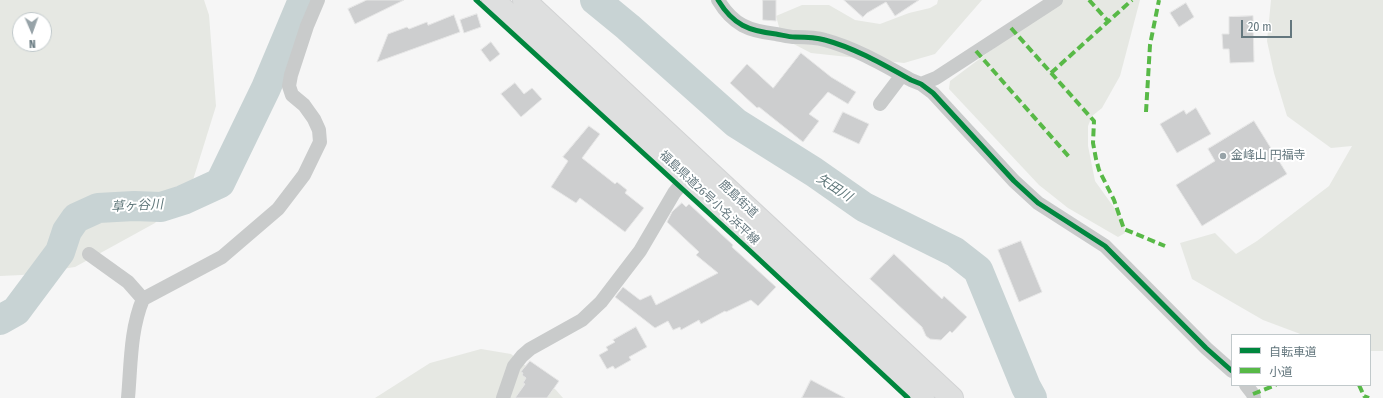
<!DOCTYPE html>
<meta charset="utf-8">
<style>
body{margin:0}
#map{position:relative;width:1383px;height:398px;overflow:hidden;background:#f6f6f6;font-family:"Fira Sans Condensed","Noto Sans JP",sans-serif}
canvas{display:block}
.legend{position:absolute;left:1231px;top:334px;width:140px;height:52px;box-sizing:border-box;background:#fff;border:1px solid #c1c9cb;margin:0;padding:5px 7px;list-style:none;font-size:12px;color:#64777e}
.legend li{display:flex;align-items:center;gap:8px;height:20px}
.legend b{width:20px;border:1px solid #c1c9cb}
.north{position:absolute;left:12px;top:12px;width:40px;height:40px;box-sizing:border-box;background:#fff;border:1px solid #c1c9cb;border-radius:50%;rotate:178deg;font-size:11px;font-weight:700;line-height:16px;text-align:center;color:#64777e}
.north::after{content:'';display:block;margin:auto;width:14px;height:18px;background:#97a3a8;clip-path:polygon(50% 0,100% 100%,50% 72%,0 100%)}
.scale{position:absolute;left:1241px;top:20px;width:51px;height:18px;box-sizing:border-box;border:2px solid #64777e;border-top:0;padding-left:5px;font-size:12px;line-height:14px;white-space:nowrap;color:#64777e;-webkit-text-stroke:3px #fff;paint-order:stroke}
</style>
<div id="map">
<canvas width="1383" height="398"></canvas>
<ul class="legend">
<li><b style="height:5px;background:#00873e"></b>自転車道</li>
<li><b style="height:5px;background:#58b947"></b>小道</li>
</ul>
<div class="north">N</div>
<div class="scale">20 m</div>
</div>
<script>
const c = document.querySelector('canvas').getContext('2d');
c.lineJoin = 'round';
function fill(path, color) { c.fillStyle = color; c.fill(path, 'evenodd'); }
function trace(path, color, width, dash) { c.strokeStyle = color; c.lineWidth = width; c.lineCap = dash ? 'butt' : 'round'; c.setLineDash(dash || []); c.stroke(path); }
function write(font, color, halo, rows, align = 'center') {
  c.font = font + ' "Fira Sans Condensed","Noto Sans JP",sans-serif'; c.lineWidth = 4; c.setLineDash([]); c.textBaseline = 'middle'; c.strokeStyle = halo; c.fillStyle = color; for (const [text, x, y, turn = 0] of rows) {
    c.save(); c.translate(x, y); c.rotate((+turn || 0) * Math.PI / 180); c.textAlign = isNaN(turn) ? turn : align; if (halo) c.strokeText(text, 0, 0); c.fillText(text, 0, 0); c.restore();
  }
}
fill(new Path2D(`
 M0,0h204l5,15 7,91 -23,74 -38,43 -80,44 -53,8 -22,1zM20,20h24v24h-24z
 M938,0h44l-47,54 -31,9 -93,-10 -29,-15 -6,-22 26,-11h27l26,15 25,4 29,-11 21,-5 7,-4z
 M1058,0h82l-20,76 -18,32 -10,8 -4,10v20l7,35 28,39 2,13 -7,4 -50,-29 -29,-23 -90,-96 1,-8z
 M1271,0h112v351h-13v-16h-67l-40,-15 -71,-41 -12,-36 35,-10 21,21 21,-13 72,-55 23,-40 -21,2 -44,-32 -13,-43 -7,-32z
 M481,349l30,5 45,36 7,8h-188l55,-35z`), '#e6e8e3');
trace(new Path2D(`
 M595,0l33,27 108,96 78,49 50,35 91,45 23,18 48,117 6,11
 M0,320l16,-9 44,-59 7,-21 9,-13 22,-10 36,-2 27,1 22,-7 37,-17 46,-95 37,-88`), '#c8d3d4', 30);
const building = new Path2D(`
 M367,0h37l-49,24 -7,-15z
 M763,0h13v21l-13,-1z
 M844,0h75l-24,16 -9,-14 -19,11 -4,4z
 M1186,3l8,14 -15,10 -9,-14z
 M477,14l4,13 -17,6 -4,-13z
 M454,15l6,17 -83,30 11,-28 19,-7 2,2 18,-7 1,3z
 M1253,16l1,46 -24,1 -1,-14h-6l-1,-15h7v-17z
 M491,42l9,12 -10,8 -9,-12z
 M801,53l30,24 25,15 -8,12 -20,-12 -19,22 10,7 -16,21 -44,-35 -2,1 -27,-25 17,-19 26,24z
 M515,83l9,11 8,-6 10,11 -21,18 -20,-23z
 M1196,108l15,26 -34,19 -17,-29 24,-14 2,4z
 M843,112l26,12 -10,20 -26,-12z
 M1254,121l33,53 -85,52 -26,-41 39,-24 -7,-12z
 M589,126l11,8 -18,24 33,26 2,-2 10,8 -2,3 19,15 -19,24 -45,-34 -4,5 -25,-16 17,-26 -5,-4z
 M682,203l4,4 3,-3 44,41 -1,2 44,40 -18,19 -7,-6 -25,12 -1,-1 -24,13 -2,-4 -18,10 -1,-3 -7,3 -5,-9 -13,7 -40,-31 8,-10 17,13 11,-5 5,10 62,-32 -22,-18 3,-3 -32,-30 5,-10z
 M1021,241l21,51 -23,10 -21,-52z
 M894,254l48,45 2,-3 23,21 -15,16 -2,-2 -9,9 -11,-1 -4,-3 -4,-9 -52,-48z
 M636,327l11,20 -18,10 2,3 -16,9 -2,-3 -6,3 -8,-14 9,-5 -2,-3 9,-5 -2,-2z
 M530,361l29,20 -12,17h-32l10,-14 -2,-1 3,-5 -4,-3 1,-2 -2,-1z
 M811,380l34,18h-43z`);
fill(building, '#cdcecf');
trace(building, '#e6e6e6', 1);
const primary = new Path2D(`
 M493,0l194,177 236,221
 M524,0l428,398`);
trace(primary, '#d2d3d4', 24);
trace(new Path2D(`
 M718,0c15,25 31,31 58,34 6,1 13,3 19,3 10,0 20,0 30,3 30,8 59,25 86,40l10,4 12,9 81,88 24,22 67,43 101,102 26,23
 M921,84l15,-6 120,-78
 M880,104l22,-29
 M89,254l39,28 15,17
 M1246,385l7,9 1,4
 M128,398c3,-33 2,-68 15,-99l79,-42 56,-48 26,-34 16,-33 -1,-12 -5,-11 -10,-14 -12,-10 -3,-9 2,-11 16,-49 11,-26
 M503,398l11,-32 8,-10 8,-7 52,-29 19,-18 39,-51 34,-58 13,-16`), '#c9cbcb', 14);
trace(primary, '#dedfdf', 22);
trace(new Path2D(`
 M1089,0l19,21
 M1011,28l83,93 -1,22 3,16 3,11 15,30 10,29 41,17
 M976,51l94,107
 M1051,73l81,-73
 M1146,112l4,-67 9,-45
 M1359,385l5,11 5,2
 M1253,394l23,-9`), '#58b947', 4, [8, 4]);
trace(new Path2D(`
 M476,0l272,249 160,149
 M718,0c15,25 31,31 58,34 6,1 13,3 19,3 10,0 20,0 30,3 30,8 59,25 86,40l10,4 12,9 81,88 24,22 67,43 101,102 26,23`), '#00873e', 5);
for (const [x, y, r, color] of [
 [1223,156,4,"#97a3a8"]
]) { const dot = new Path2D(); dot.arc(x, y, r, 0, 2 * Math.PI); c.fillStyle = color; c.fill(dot); trace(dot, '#fff', 1.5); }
write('12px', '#64777e', '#fff', [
 ["金峰山 円福寺",1231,156]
], 'left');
write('12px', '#64777e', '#fff', [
 ["福島県道26号小名浜平線",709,198,43],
 ["鹿島街道",738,199,43]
]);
write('italic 13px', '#5e7679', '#fff', [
 ["矢田川",834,188,33],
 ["草ヶ谷川",137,206,-3]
]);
</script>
